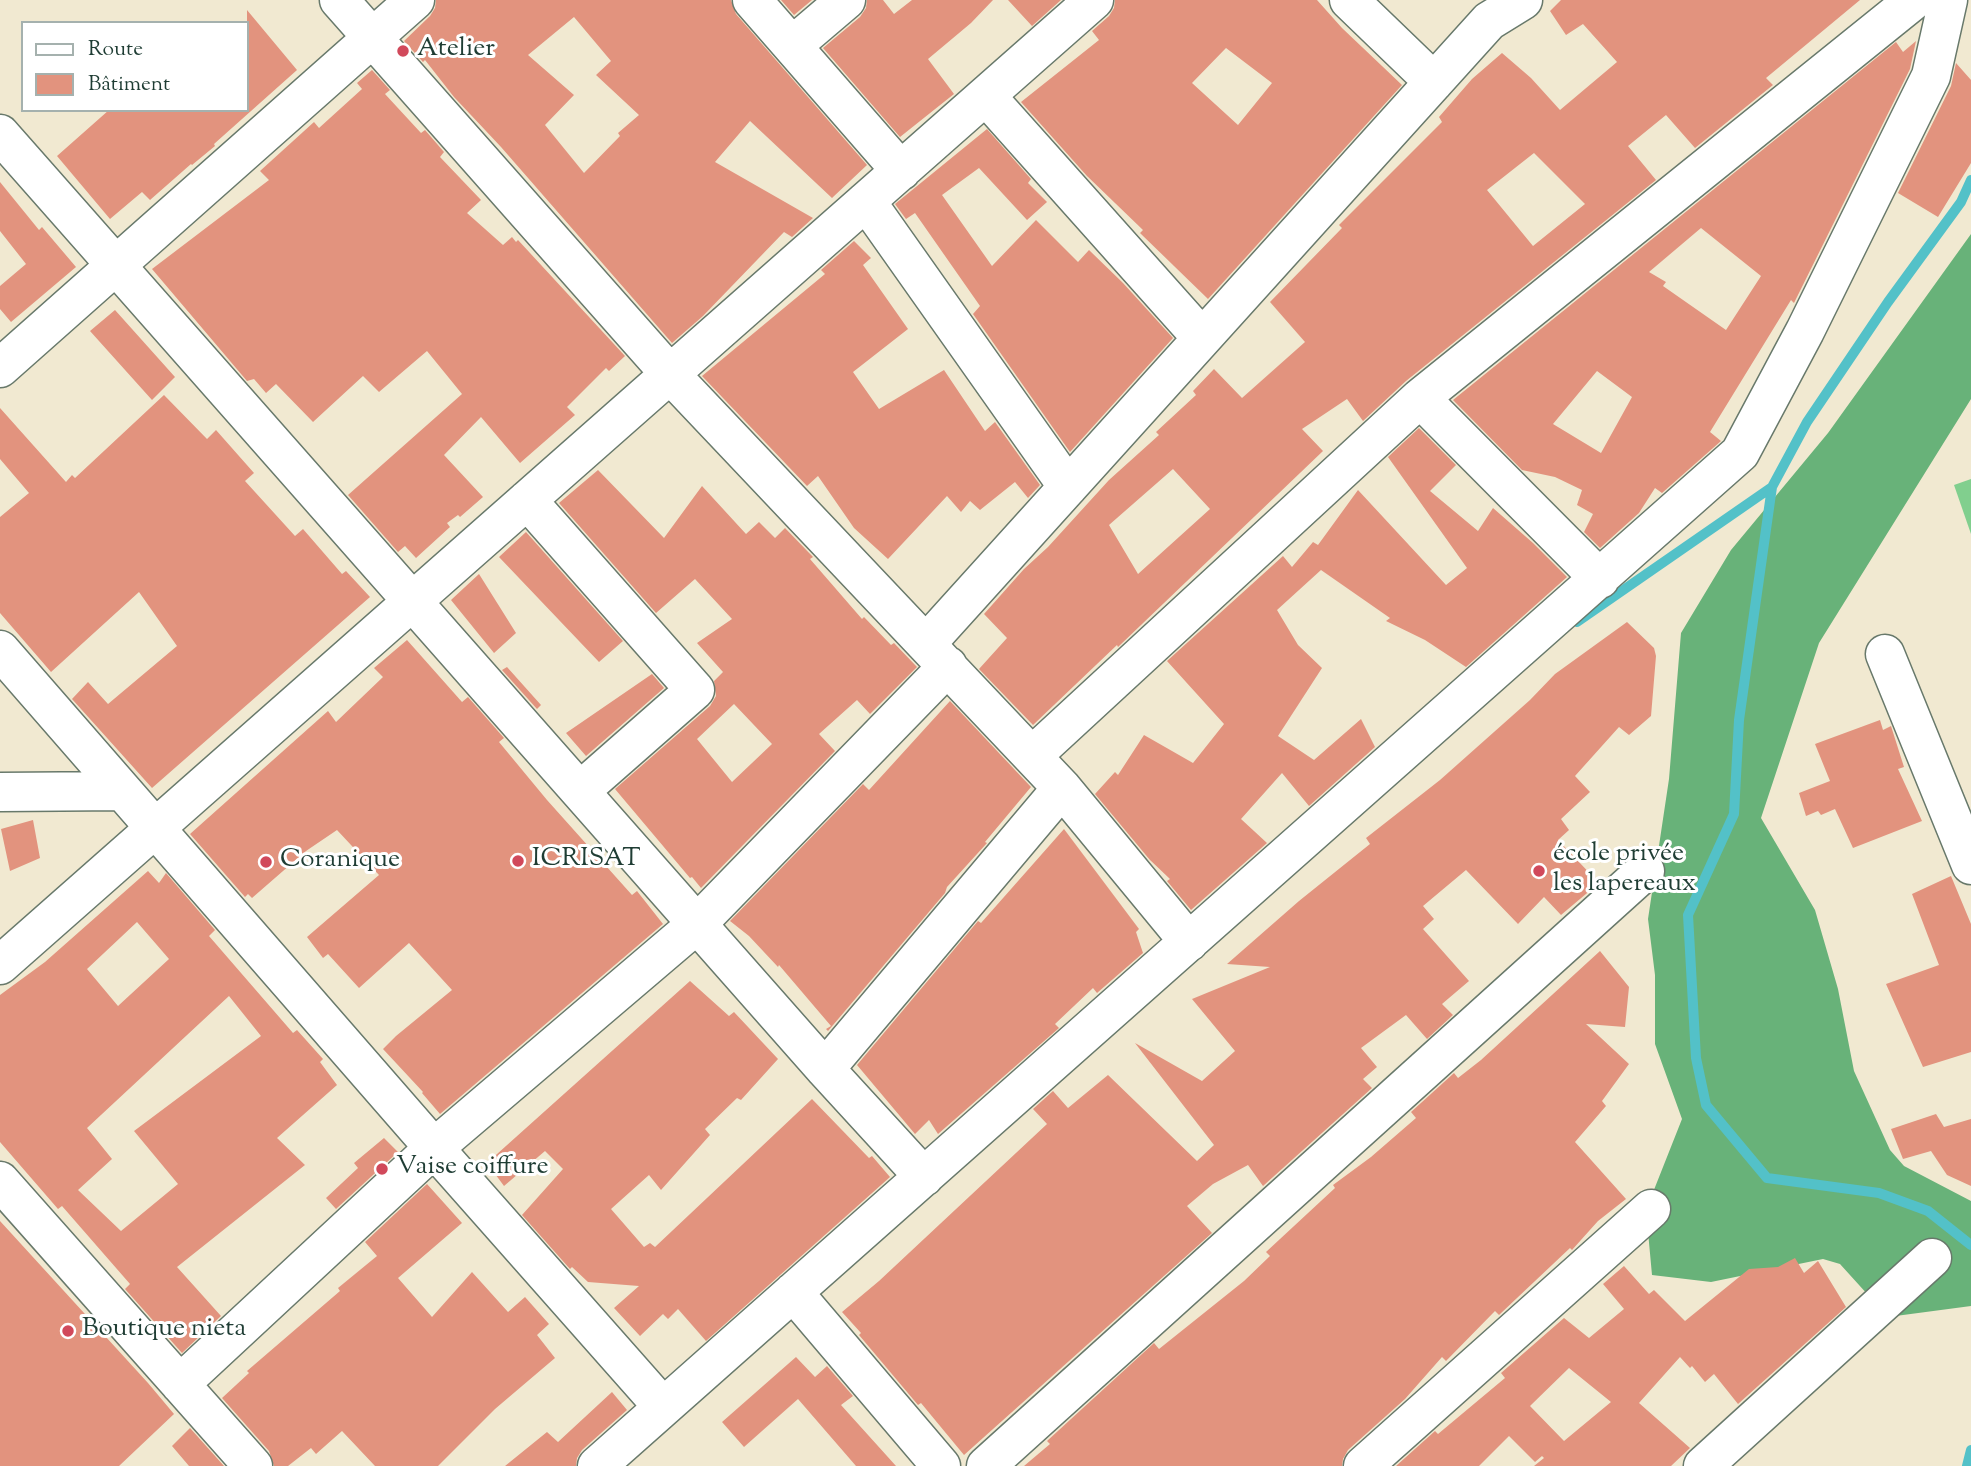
<!DOCTYPE html>
<meta charset="utf-8">
<style>
body{margin:0}
#map{position:relative;width:1971px;height:1466px;overflow:hidden;background:#f1e9d1;font-family:"Sorts Mill Goudy",serif}
canvas{display:block}
.legend{position:absolute;left:21px;top:21px;width:228px;height:91px;box-sizing:border-box;background:#fff;border:2px solid #a5b1ae;margin:0;padding:9px 12px;list-style:none;font-size:21px;color:#1f3d34}
.legend li{display:flex;align-items:center;gap:14px;height:35px}
.legend b{width:35px;border:2px solid #a5b1ae}
</style>
<div id="map">
<canvas width="1971" height="1466"></canvas>
<ul class="legend">
<li><b style="height:9px;background:#fff"></b>Route</li>
<li><b style="height:19px;background:#e2937e"></b>Bâtiment</li>
</ul>
</div>
<script>
const c = document.querySelector('canvas').getContext('2d');
c.lineJoin = 'round';
function fill(path, color) { c.fillStyle = color; c.fill(path, 'evenodd'); }
function trace(path, color, width, dash) { c.strokeStyle = color; c.lineWidth = width; c.lineCap = dash ? 'butt' : 'round'; c.setLineDash(dash || []); c.stroke(path); }
function write(font, color, halo, rows, align = 'center') {
  c.font = font + ' "Sorts Mill Goudy",serif'; c.lineWidth = 6; c.setLineDash([]); c.textBaseline = 'middle'; c.strokeStyle = halo; c.fillStyle = color; for (const [text, x, y, turn = 0] of rows) {
    c.save(); c.translate(x, y); c.rotate((+turn || 0) * Math.PI / 180); c.textAlign = isNaN(turn) ? turn : align; if (halo) c.strokeText(text, 0, 0); c.fillText(text, 0, 0); c.restore();
  }
}
fill(new Path2D(`
 M1971,479v55l-17,-49z`), '#81cf8e');
fill(new Path2D(`
 M1971,234v165l-152,244 -58,175 54,92 23,79 16,82 36,79 14,16 67,35v105l-83,11 -48,-53 -17,-5 -112,23 -59,-7 -6,-65 36,-91 -27,-75v-69l-7,-56 21,-140 12,-146 50,-83 97,-117z`), '#68b279');
trace(new Path2D(`
 M1971,180l-10,22 -73,100 -81,120 -35,65 -33,233 -5,94 -46,101 8,143 10,47 61,73 112,15 49,18 43,34
 M1577,622l195,-135
 M1967,1466l4,-16`), '#53c1c8', 10);
fill(new Path2D(`
 M436,0h295l5,14 131,151 -35,33 -82,-77 -35,41 98,56 -21,19 -8,-5 -81,84 -31,27 -171,-196 -47,-50 -29,-37 -2,2 -19,-21 26,-25 5,-8zM574,17l37,44 -15,14 43,40 -21,18 2,3 -36,37 -39,-48 29,-30 -46,-40z
 M781,0h31l-18,15z
 M867,0h16l11,14 18,-14h81l-22,23 -43,36 26,35 -54,43 -77,-89 37,-31 6,-9z
 M1008,0h53l-29,26z
 M1115,0h202l25,28 60,57 -194,214 -68,-66 3,-3 -56,-54 -66,-74 78,-62 -7,-9 17,-15 5,-8zM1226,48l46,35 -34,42 -46,-42z
 M1561,0h299l-94,78 7,7 -78,63 -29,-33 -38,31 28,34 -250,201 -43,40 -16,-22 -45,30 21,22 -182,174 -23,22 -1,-2 -84,80 -54,-56 28,-31 -23,-24 40,-45 24,-22 61,-67 50,-45 -3,-3 40,-37 -3,-4 21,-22 28,29 63,-56 -35,-40 72,-74 -3,-3 103,-103 -3,-5 33,-38 30,-26 29,25 29,32 57,-48 -34,-38 -17,11 -16,-24zM1534,153l51,51 -52,42 -46,-56zM1173,469l37,40 -72,65 -29,-49z
 M247,10l50,60 -83,74 1,2 -23,19 -1,-1 -41,36 -8,-8 -32,27 -53,-63 52,-46h138z
 M1916,41l-6,28 -116,234 -3,-3 -81,132 11,9 -59,52 -7,-5 -16,25 -39,35 -16,-16 9,-18 -16,-9 5,-15 -27,-13 -33,-7 -69,-70 443,-358 7,10zM1701,228l60,48 -35,54 -63,-44 3,-4 -17,-10zM1597,371l35,26 -31,56 -48,-29z
 M1956,63l15,17v83l-33,54 -40,-24 53,-107z
 M372,70l18,20 -5,4 36,39 4,-3 19,22 -4,5 41,43 -14,13 36,32 9,-8 4,5 2,-2 107,116 -16,15 -3,-3 -39,39 8,8 -55,48 -39,-46 -37,38 39,42 -23,20 -2,-2 -11,8 3,4 -34,31 -11,-12 -7,6 -50,-57 114,-101 -35,-43 -48,41 -16,-16 -50,46 -37,-38 -10,9 -12,-14 -7,2 -95,-112 117,-89 -9,-9 54,-49 5,6 43,-39 -5,-6z
 M987,129l44,50 -3,4 19,19 -20,18 -48,-52 -37,27 50,71 44,-46 42,42 11,-12 34,33 50,55 -103,114 -97,-138 7,-8 -65,-93 -9,6 -11,-15z
 M0,182l39,48 3,-3 34,40 -65,55 -11,-13v-23l26,-22 -26,-33z
 M854,241l17,17 -8,7 45,64 -55,43 26,37 65,-39 41,61 10,-9 45,63 -12,13 -13,-16 -35,28 -10,-9 -9,11 -14,-16 -59,63 -34,-31 -36,-52 -11,10 -105,-110 123,-102 -4,-4z
 M115,310l60,67 -23,23 -62,-69z
 M164,395l43,44 9,-9 38,43 -9,8 50,55 8,-7 39,45 4,-3 24,26 -218,191 -80,-89 16,-17 20,22 69,-58 -38,-54 -88,80 -51,-59v-96l29,-24 -29,-34v-51l66,74 6,-7 3,3z
 M1419,428l37,37 -26,26 48,40 15,-23 40,35 34,34 -101,90 -41,-27 -39,-19 4,-3 -69,-48 -44,40 21,35 24,23 -44,68 36,24 47,-41 14,28 -66,59 -27,-33 -41,46 26,24 -76,67 -24,-29 3,-2 -20,-19 -55,-66 20,-22 3,3 26,-40 49,28 31,-39 -57,-63 116,-105 9,11 21,-25 5,3 40,-55 88,95 21,-17 -79,-111z
 M598,470l66,68 38,-52 44,48 13,-12 16,16 10,-10 28,29 -3,2 52,60 2,-2 27,28 3,-2 23,24 -47,47 -13,-14 -38,34 16,17 -134,137 -9,-11 -2,1 -75,-89 95,-83 6,-10 -2,-15 9,-9 -26,-29 35,-24 -37,-40 -39,34 -97,-110zM734,704l38,40 -40,38 -35,-43z
 M526,532l97,109 -24,21 -100,-105z
 M479,574l37,59 -22,20 -43,-53z
 M1627,622l27,26 2,8 -5,60 -22,19 -10,-8 -44,49 15,16 -29,27 8,11 -11,10 41,43 -38,32 -17,-18 -26,27 -52,-54 -43,36 11,13 -11,10 46,52 -27,23 11,11 -26,24 -21,-24 -45,33 16,19 -14,12 9,9 -109,98 -15,-21 -35,19 -26,22 25,27 -248,222 -43,-52 -3,2 -59,-70 2,-2 -19,-21 37,-31 168,-157 -14,-15 20,-18 15,17 40,-33 89,86 17,-16 -79,-102 67,38 33,-30 -43,-52 78,-32 -43,-3 72,-63 71,-57 -4,-6 74,-58 90,-80 25,-26z
 M407,640l55,62 6,-5 36,41 -5,4 48,58 85,95 5,-4 26,33 -223,190 -18,-21 1,-1 -40,-43 13,-13 56,-46 -43,-47 -50,45 -31,-34 -5,4 -16,-21 72,-62 -42,-45 -31,21 -54,47 -4,-4 -3,3 -55,-63 138,-123 8,11 47,-45 -9,-9z
 M507,667l34,38 -4,4 -35,-39z
 M652,674l12,14 -78,68 -20,-23z
 M950,701l81,86 -46,55 2,1 -40,44 -2,6 -117,138 -2,-2 5,-3 -52,-61 -1,2 -29,-31 -19,-15 133,-137 6,6z
 M1880,720l3,10 8,-4 13,41 -6,2 24,52 -69,27 -18,-39 -14,6 -3,-4 -12,5 -7,-23 31,-12 -15,-37z
 M33,820l7,38 -30,13 -9,-42z
 M1064,829l75,100 -3,3 7,21 -46,40 -4,-5 -38,36 4,4 -121,106 -9,-14 -14,14 -58,-69 121,-144 3,2z
 M148,871l11,12 7,-10 49,57 -6,6 84,97 4,-3 26,29 -3,3 17,23 -60,53 28,27 -128,102 44,49 -39,37 -57,-64 5,-5 -68,-78 -4,3 -58,-67v-147l45,-33zM137,922l32,37 -51,47 -31,-37zM229,996l32,40 -127,95 44,53 -57,47 -43,-41 34,-31 -25,-31z
 M1951,876l20,48v128l-48,15 -37,-83 53,-19 -27,-71z
 M1600,951l29,36 -4,40 -39,-3 43,40 -27,37 4,5 -31,36 51,57 -28,22 -26,29 -2,-2 -71,67 -4,-4 -49,50 -4,-4 -37,42 -57,51 -5,9 -1,7h-318l26,-22 -3,-3 107,-98 5,6 85,-68 26,-25 -4,-4 69,-64 -2,-3 38,-28 45,-39 -5,-6 43,-39 4,5 23,-18z
 M690,981l39,35 5,-4 44,47 -37,41 -4,-2 -32,31 5,6 -49,55 -12,-15 -38,34 33,38 6,-4 5,4 157,-148 57,59 3,-2 18,21 -184,164 -28,-32 -10,10 -5,-5 -23,22 -26,-28 25,-22 -51,-4 -16,-15 -2,2 -48,-54 41,-46 -18,-18 -41,35 -17,-23z
 M1936,1114l8,13 27,-8v67l-24,-11 -16,-24 -28,8 -12,-30z
 M384,1138l14,14 -62,57 -10,-11 32,-30 -4,-5z
 M427,1184l35,39 -64,55 34,39 40,-45 36,40 17,-15 24,27 -12,11 18,23 -60,51 -57,57h-63l-33,-35 -26,23 -5,-6 -23,18h-14l-5,-15 -47,-53 27,-25 -2,-2 93,-80 -2,-3 39,-32 -12,-14z
 M0,1221l148,162 26,31 -55,52h-119z
 M1795,1258l9,15 14,-12 28,46 -108,97 -24,-30 -9,8 -13,-16 -2,2 -10,-11 -41,46 51,45 -19,18h-137l10,-8 -2,-2 -7,6 -26,-26 -30,30h-83l39,-35 3,3 67,-56 -4,-5 63,-55 25,20 35,-29 -21,-25 21,-18 25,28 5,-4 31,31 64,-52 29,-2zM1569,1368l42,34 -47,39 -34,-35z
 M796,1357l19,20 12,-11 26,30 -12,9 55,61h-40l-58,-67 -54,48 -22,-25z
 M612,1392l15,18 -45,40 -5,8 -1,8h-71l42,-34 11,10z
 M190,1428l34,38h-35l-17,-20z`), '#e2937e');
const minor = new Path2D(`
 M339,0l331,374 392,414 127,154
 M752,0l149,171
 M1349,0l85,82
 M792,46l54,-46
 M986,96l216,242
 M0,134l825,935 99,108
 M866,201l202,286
 M0,368l415,-368
 M1420,398l180,181
 M527,500l168,190 -115,101
 M926,644l563,-623 34,-21
 M0,650l434,498 229,259
 M1885,654l86,211
 M1032,756l388,-358 494,-398
 M0,792l123,-1
 M0,965l1094,-965
 M825,1069l237,-281
 M0,1181l253,285
 M793,1292l148,174
 M180,1384l254,-236 263,-224 251,-258
 M597,1466l1143,-1013 65,-122 126,-255 17,-76
 M986,1466l659,-595
 M1363,1466l288,-257
 M1703,1466l229,-208`);
trace(minor, '#68796b', 41);
trace(minor, '#fff', 38);
for (const [x, y, r, color] of [
 [403,51,7,"#d1495b"],
 [518,861,7,"#d1495b"],
 [266,862,7,"#d1495b"],
 [1539,871,7,"#d1495b"],
 [382,1169,7,"#d1495b"],
 [68,1331,7,"#d1495b"]
]) { const dot = new Path2D(); dot.arc(x, y, r, 0, 2 * Math.PI); c.fillStyle = color; c.fill(dot); trace(dot, '#fff', 2.5); }
write('26px', '#1f3d34', '#fff', [
 ["Atelier",417,51],
 ["école privée",1553,856],
 ["les lapereaux",1553,886],
 ["ICRISAT",532,861],
 ["Coranique",280,862],
 ["Vaise coiffure",396,1169],
 ["Boutique nieta",82,1331]
], 'left');
</script>
